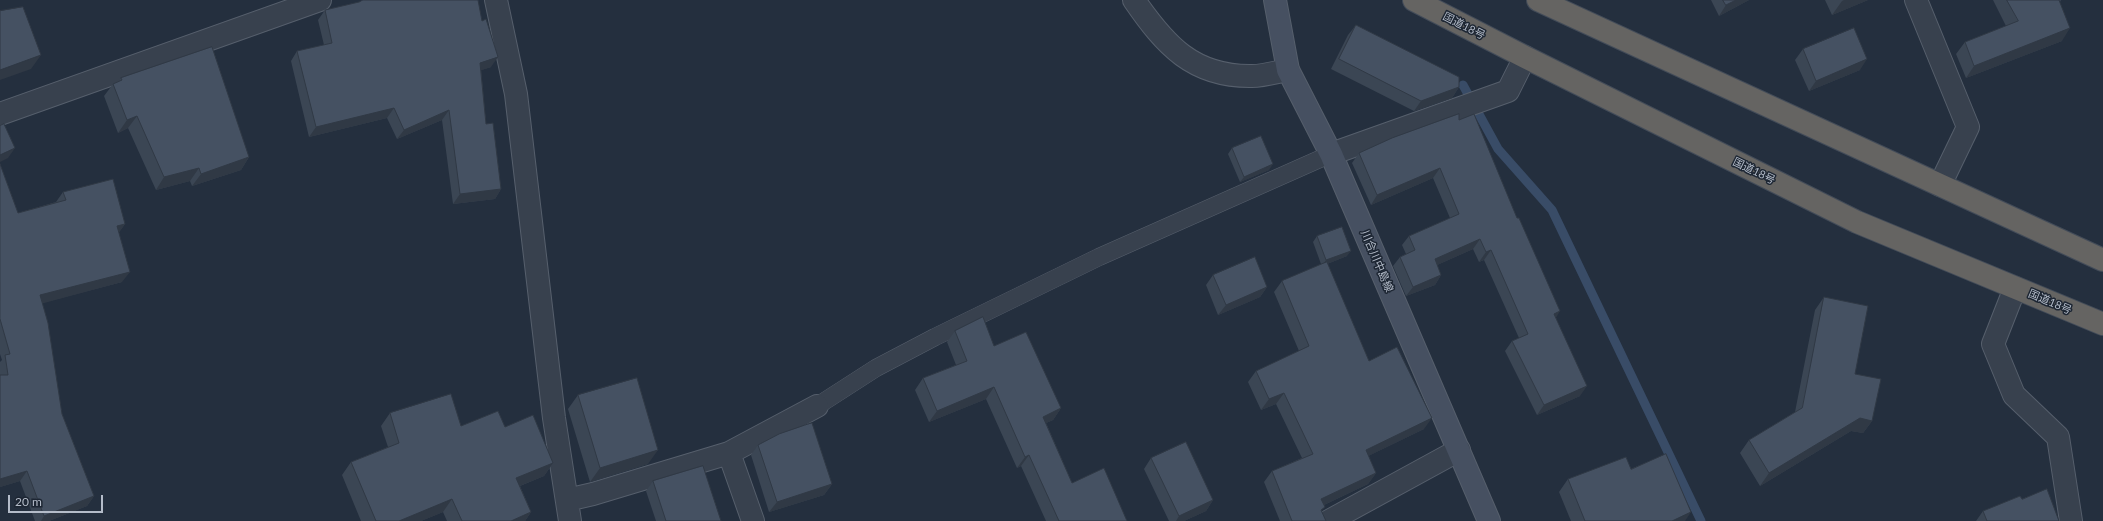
<!DOCTYPE html>
<meta charset="utf-8">
<style>
body{margin:0}
#map{position:relative;width:2103px;height:521px;overflow:hidden;background:#242f3e;font-family:Lato,sans-serif}
canvas{display:block}
.scale{position:absolute;left:8px;top:495px;width:95px;height:18px;box-sizing:border-box;border:2px solid #b4bcc9;border-top:0;padding-left:5px;font-size:12px;line-height:14px;white-space:nowrap;color:#b4bcc9;-webkit-text-stroke:3px #1d2633;paint-order:stroke}
</style>
<div id="map">
<canvas width="2103" height="521"></canvas>
<div class="scale">20 m</div>
</div>
<script>
const c = document.querySelector('canvas').getContext('2d');
c.lineJoin = 'round';
function trace(path, color, width, dash) { c.strokeStyle = color; c.lineWidth = width; c.lineCap = dash ? 'butt' : 'round'; c.setLineDash(dash || []); c.stroke(path); }
function fill(path, color) { c.fillStyle = color; c.fill(path, 'evenodd'); }
function write(font, color, halo, rows, align = 'center') {
  c.font = font + ' Lato,"Noto Sans JP",sans-serif'; c.lineWidth = 3; c.setLineDash([]); c.textBaseline = 'middle'; c.strokeStyle = halo; c.fillStyle = color; for (const [text, x, y, turn = 0] of rows) {
    c.save(); c.translate(x, y); c.rotate((+turn || 0) * Math.PI / 180); c.textAlign = isNaN(turn) ? turn : align; if (halo) c.strokeText(text, 0, 0); c.fillText(text, 0, 0); c.restore();
  }
}
trace(new Path2D(`
 M1463,85l35,64 54,61 149,311`), '#394c67', 9);
const service = new Path2D(`
 M817,406l59,-38 59,-31 164,-80 232,-103`);
const minor = new Path2D(`
 M496,0l20,94 38,324 16,103
 M1916,0l52,127 -28,58
 M1331,154l177,-63 17,-34
 M2015,288l-22,56 21,51 44,42 13,84
 M729,453l24,68
 M567,500l26,-6 136,-41 88,-47
 M1329,521l130,-71`);
const tertiary = new Path2D(`
 M1134,0c31,45 59,77 118,76 12,0 25,-4 36,-6
 M0,114l320,-114`);
const secondary = new Path2D(`
 M1275,0l13,70 43,84 158,367`);
const trunk = new Path2D(`
 M1414,0l111,57 332,165 246,102
 M1538,0l565,260`);
trace(service, '#565f6c', 18);
trace(minor, '#565f6c', 24);
trace(tertiary, '#565f6c', 24);
trace(secondary, '#565f6c', 24);
trace(trunk, '#434c59', 24);
trace(service, '#38414e', 17);
trace(minor, '#38414e', 22);
trace(tertiary, '#38414e', 22);
trace(secondary, '#465061', 22);
trace(trunk, '#656462', 22);
fill(new Path2D(`
 M1711,0h38l-30,16z
 M1825,0h43l-36,15z
 M1993,0h68l-1,2 2,39 -96,37 -10,-24 9,-12 41,-16z
 M325,10l166,57 -10,3 5,54 15,65 -6,10 -42,5 -11,-84 -45,19 -10,-21 -78,19 -18,-76 6,-10 27,-6 -6,-25z
 M1356,25l103,62 -7,11 -38,13 -83,-42 17,-34z
 M1803,49l57,21 -51,21 -14,-31z
 M121,78l128,79 -8,13 -49,16 -2,-5 -34,9 -28,-62 -10,5 -14,-37 9,-12 6,-2z
 M1459,120l97,198 24,78 -43,19 -32,-64 7,-10 7,-3 -35,-78 -5,2 -6,-13 -36,16 4,10 -6,10 -29,11 -13,-30 7,-9 6,-3 -4,-9 7,-9 41,-18 -17,-40 -62,27 -19,-42 7,-10z
 M1232,148l37,22 -29,12 -12,-28z
 M0,164l18,49 38,-11 7,-10 62,32 -6,8 3,50 -80,21 20,111 32,82 -7,10 -38,15h-14l-15,-40 -20,6v-125l2,-2 -2,-6z
 M1317,236l30,20 -20,8 42,97 55,68 -56,27 8,17 -8,11 -44,21 -3,7 5,9h-46l-16,-39 8,-11 30,-13 -26,-54 -15,6 -13,-28 8,-11 43,-20 -25,-59 8,-11 39,-17 -8,-22z
 M1213,275l54,12 -7,10 -42,18 -12,-30z
 M1824,297l31,77 17,47 -9,12 -12,-2 -91,55 -20,-33 9,-13 46,-28 20,-102z
 M955,331l39,15 67,62 -8,12 -7,3 26,60 55,38h-81l-25,-55 -4,2 -31,-69 -57,23 -14,-32 8,-12 33,-13 -9,-23z
 M578,395l70,69 -58,18 -22,-73z
 M390,413l71,13 44,1 48,36 -9,13 -24,10 11,26 -6,9h-78l-4,-9 -22,9h-60l-19,-46 9,-13 37,-15 -7,-21z
 M758,445l74,39 -8,11 -55,17 -18,-57z
 M1151,458l62,42 -7,11 -22,10h-15l-25,-52z
 M1631,469l54,52h-114l-12,-29 9,-13z
 M653,481l68,40h-65l-10,-30z
 M2022,499l37,22h-83l7,-10z`), '#3b4654');
fill(new Path2D(`
 M1736,0h13l-30,16 7,-11z
 M1844,0h24l-36,15 10,-14z
 M2070,28l-8,13 -96,37 8,-12z
 M41,55l-10,14 -31,11v-10z
 M498,57l-7,10 -18,6 7,-10z
 M1867,59l-7,11 -51,21 7,-10z
 M1459,87l-7,11 -38,13 7,-10z
 M394,108l-7,10 -78,19 7,-10z
 M449,110l-7,10 -45,19 7,-9z
 M137,116l-9,12 -10,5 9,-13z
 M15,148l-7,10 -8,4v-7z
 M249,157l-8,13 -49,16 9,-12z
 M1273,164l-4,6 -29,12 4,-5z
 M199,168l-9,13 -34,9 8,-13z
 M1440,168l-7,10 -62,27 6,-10z
 M501,189l-6,10 -42,5 7,-10z
 M125,224l-7,10 -1,-8z
 M1480,239l-7,10 -45,20 7,-10z
 M1491,250l-7,10 -5,2 7,-10z
 M1351,251l-4,5 -25,10 4,-6z
 M130,272l-8,10 -89,24 7,-11z
 M1441,275l-6,10 -29,11 7,-9z
 M1267,287l-7,10 -42,18 8,-10z
 M1560,311l-6,10v-7z
 M1587,386l-7,10 -43,19 7,-10z
 M994,387l-8,12 -57,23 8,-11z
 M1284,393l-8,11 -15,6 8,-11z
 M1061,408l-8,12 -18,8 8,-11z
 M1432,418l-8,11 -66,32 8,-11z
 M1860,418l12,3 -9,12 -12,-2 -91,55 9,-13z
 M658,450l-10,14 -58,18 10,-14z
 M1029,455l-8,11 -4,2 8,-11z
 M553,463l-9,13 -37,15 9,-13z
 M27,471l-7,10 -20,6v-8z
 M1376,473l-8,11 -55,26 8,-11z
 M832,484l-8,11 -55,17 8,-10z
 M94,496l-7,10 -38,15h-8l3,-5z
 M452,499l-9,13 -22,9h-22z
 M1213,500l-7,11 -22,10h-8l3,-5z
 M531,512l-6,9h-14z
 M1691,512l-6,9h-13z`), '#303945');
const building = new Path2D(`
 M363,0h115l4,21 4,-2 12,38 -18,6 6,61 7,-1 8,66 -41,5 -11,-84 -45,20 -10,-22 -78,19 -19,-76 35,-8 -7,-33 34,-8z
 M1723,0h13l-10,5z
 M2007,0h52l11,28 -96,38 -9,-24 53,-21z
 M23,7l18,48 -41,15v-59z
 M1356,25l103,52v10l-38,14 -82,-42z
 M1854,28l13,31 -51,22 -13,-32z
 M212,47l37,110 -48,17 -2,-6 -35,9 -27,-61 -10,4 -14,-36 9,-4 -1,-2z
 M1459,114v6l15,-6 43,104h2l41,93 -6,3 33,72 -43,19 -32,-64 16,-7 -37,-84 -5,2 -6,-13 -45,20 6,16 -28,12 -13,-30 15,-7 -6,-14 50,-22 -19,-46 -63,27 -18,-42 33,-15z
 M4,124l11,24 -15,7v-29z
 M1261,136l12,28 -29,13 -12,-29z
 M0,164l18,49 48,-13 -3,-8 50,-13 12,45 -8,2 13,46 -90,23 8,28 14,91 32,82 -50,20 -17,-45 -27,8v-104h8l-3,-20 5,-1 -10,-35z
 M1342,227l9,24 -25,9 -9,-24z
 M1255,257l12,30 -41,18 -13,-30z
 M1327,262l42,99 28,-14 35,71 -66,32 10,23 -55,26 4,8 -4,3 5,11h-34l-20,-50 41,-17 -29,-61 -15,6 -13,-28 53,-25 -27,-65z
 M1824,297l44,9 -13,68 26,5 -9,42 -12,-3 -91,55 -20,-33 53,-32z
 M983,317l11,29 32,-14 35,76 -18,9 29,66 32,-15 23,53h-68l-30,-66 -4,2 -31,-70 -57,24 -14,-33 44,-17 -12,-30z
 M637,378l21,72 -58,18 -22,-73z
 M451,394l10,32 37,-15 7,16 28,-12 20,48 -37,15 15,34 -20,9h-49l-10,-22 -53,22h-23l-25,-59 48,-19 -9,-30z
 M812,423l20,61 -55,18 -19,-57 21,-11z
 M1186,442l27,58 -34,16 -28,-58z
 M1666,454l25,58 -19,9h-87l-17,-42 58,-22 5,12z
 M703,466l18,55h-55l-13,-40z
 M2047,489l12,32h-72l-4,-10 37,-15 2,3z`);
fill(building, '#455162');
trace(building, '#303945', 1);
write('11px', '#b4bcc9', '#1d2633', [
 ["国道18号",1464,26,27],
 ["国道18号",1754,171,26],
 ["川合川中島線",1377,261,67],
 ["国道18号",2050,302,23]
]);
</script>
